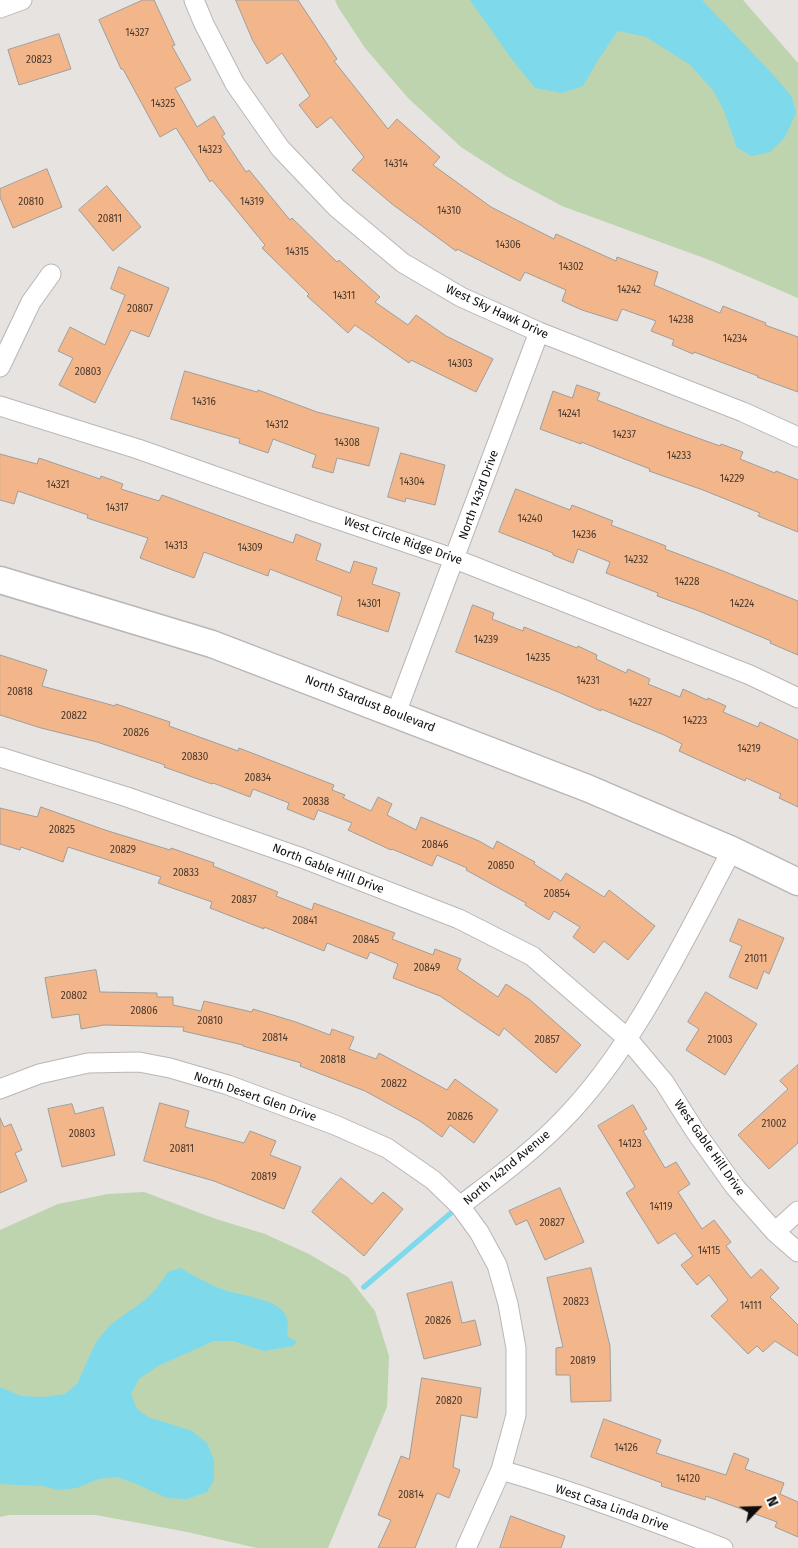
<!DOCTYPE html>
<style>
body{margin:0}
#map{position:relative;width:798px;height:1548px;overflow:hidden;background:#e6e3e1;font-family:"Fira Sans",sans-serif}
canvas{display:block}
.north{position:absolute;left:733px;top:1483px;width:50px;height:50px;-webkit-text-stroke:4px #fff;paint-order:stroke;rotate:66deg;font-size:14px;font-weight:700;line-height:20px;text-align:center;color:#0e0d0d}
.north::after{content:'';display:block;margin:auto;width:18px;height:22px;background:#0e0d0d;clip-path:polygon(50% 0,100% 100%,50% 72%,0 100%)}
</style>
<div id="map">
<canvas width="798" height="1548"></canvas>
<div class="north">N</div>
</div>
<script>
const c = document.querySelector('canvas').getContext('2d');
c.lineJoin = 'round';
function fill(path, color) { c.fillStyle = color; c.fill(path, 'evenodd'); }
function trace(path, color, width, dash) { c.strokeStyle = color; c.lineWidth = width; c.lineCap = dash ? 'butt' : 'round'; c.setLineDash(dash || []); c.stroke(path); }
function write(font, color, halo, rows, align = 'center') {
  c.font = font + ' "Fira Sans",sans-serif'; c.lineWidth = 4; c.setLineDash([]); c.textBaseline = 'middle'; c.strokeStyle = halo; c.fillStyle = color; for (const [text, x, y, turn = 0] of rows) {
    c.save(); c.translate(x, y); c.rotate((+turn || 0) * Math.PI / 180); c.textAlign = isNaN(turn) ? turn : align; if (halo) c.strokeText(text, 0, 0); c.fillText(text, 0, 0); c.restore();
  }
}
fill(new Path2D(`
 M335,0h408l55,63v235l-86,-37 -150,-55 -56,-30 -45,-29 -53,-49 -43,-50 -27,-41z
 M144,1192l72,27 49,15 44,20 39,23 27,34 14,45 -2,51 -59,141h-71l-70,-16 -91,-17h-87l-9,2v-287l58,-26 50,-10z`), '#bdd4af');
fill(new Path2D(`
 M470,0h232l75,79 15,18 4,16 -11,24 -15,15 -18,4 -15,-8 -13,-37 -11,-21 -24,-26 -43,-27 -28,-6 -20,29 -15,26 -21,7 -27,-5 -25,-31z
 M180,1268c13,7 27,15 41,21 16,6 55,9 64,25 4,6 3,15 2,22l10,6 -4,4 -29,5 -31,-10h-19l-56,25 -19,13 -8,15 6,15 11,8 44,14 15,12 7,17v20l-7,12 -20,7 -20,-1 -33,-15 -18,-6 -18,2 -21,9 -18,2 -17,-4 -42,-2v-97l21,9 23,1 21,-3 12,-10 19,-42 14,-17 35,-25 11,-11 12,-17z`), '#7edaeb');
trace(new Path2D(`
 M364,1287l94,-80`), '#7edaeb', 5.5);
const building = new Path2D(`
 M143,0h11l21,45 -3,1 19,34 -16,8 22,39 17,-11 11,18 -3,2 24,36 3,-2 41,50 2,-2 45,44 2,-2 41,37 -5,5 33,23 8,-10 30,21 47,23 -17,33 -65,-32 -2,3 -54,-38 -7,8 -41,-37 2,-2 -47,-46 3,-3 -53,-65 -2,2 -34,-54 -16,9 -37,-68h-2l-22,-49z
 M236,0h62l39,59 -3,2 54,68 9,-10 43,38 -7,8 58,42 63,32 2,-5 60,27 1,-4 41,15 -4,13 66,28 3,-7 43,17 -1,2 33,12v55l-41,-15 1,-1 -64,-24 -1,2 -21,-9 2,-5 -23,-9 5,-10 -34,-12 -5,12 -35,-11 -20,-9 4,-11 -41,-18 -5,9 -63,-32 -1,2 -64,-47 -40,-34 12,-13 -33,-40 -14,11 -18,-23 11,-9 -28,-43 -15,11 -14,-23z
 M59,34l12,35 -52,16 -11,-35z
 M47,169l15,38 -49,21 -13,-31v-8z
 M107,186l34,41 -28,24 -34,-41z
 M119,267l50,21 -20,49 -18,-7 -36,73 -36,-18 14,-27 -15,-7 12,-24 35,18 20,-50 -14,-6z
 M185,371l72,21 1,-2 59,22 62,16 -10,38 -32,-8 -4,15 -21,-6 4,-12 -43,-16 -5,14 -29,-10 1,-4 -69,-20z
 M577,385l23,8 -3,7 70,27 53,19 1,-2 22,8 -3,7 35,14 1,-2 22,9v52l-40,-16 2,-3 -57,-23 -54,-19 1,-2 -69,-27v2l-41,-15 13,-38 19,7z
 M401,453l44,12 -10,40 -29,-7 -1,4 -17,-5z
 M0,454l37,10 2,-6 61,21 1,-3 22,8 -2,5 38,12 3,-6 131,48 3,-9 25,10 -5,16 34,13 4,-12 23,7 -5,16 28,9 -12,39 -51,-17 5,-18 -72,-28 -2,7 -64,-24 -10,26 -54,-20 8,-20 -61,-20 1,-3 -70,-24 -4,13 -14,-4z
 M516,489l54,21 2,-5 41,16 -2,4 55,21 -1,3 53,20 80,32v54l-28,-12 1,-2 -72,-30 -42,-15 1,-3 -52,-20 4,-11 -32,-13 -5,14 -20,-8v-2l-54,-21z
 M473,605l21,8 -2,6 31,12 1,-4 53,21 1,-2 19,9 -1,4 30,14 2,-4 22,10 -2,5 32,13 3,-8 24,11 1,-2 18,8 -3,6 35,15 2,-5 38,18v67l-19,-9 2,-4 -35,-16 -1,3 -66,-30 3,-7 -18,-9 -63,-26v2l-43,-19 -58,-23 -44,-17z
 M0,655l47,15 -5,16 73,20 1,-2 54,18 -1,4 69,25 1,-3 95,37 -2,5 13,5 -2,3 28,13 7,-14 14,7 -5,11 29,15 5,-13 58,24 14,8 4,-8 38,21 -1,2 27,17 5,-8 38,24 5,-7 46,36 -27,34 -24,-19 -10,12 -21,-16 7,-10 -26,-16 -5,9 -24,-15 1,-2 -60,-33 1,-2 -30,-13 -5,11 -40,-17 -1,1 -43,-20 4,-7 -34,-13 -4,10 -27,-11 2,-6 -36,-14 -3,8 -37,-14 -1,1 -48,-17 1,-2 -68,-23 -56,-14 -41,-13z
 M41,807l64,23 65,20 1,-2 43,15 -1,3 65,26 -2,4 36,14 2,-7 81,30 -3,6 41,16 2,-6 26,10 -4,10 41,28 8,-13 23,15 52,46 -25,28 -52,-45 -5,8 -59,-40 -47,-18 5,-14 -28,-12 -3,7 -40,-16 -3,8 -60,-24v2l-54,-21 2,-6 -54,-19 3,-6 -93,-30 -5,15 -42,-15 -1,3 -20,-6v-36l37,9z
 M739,919l45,19 -15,36 -5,-3 -7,18 -28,-12 13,-31 -12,-5z
 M96,970l4,22 57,1v4h16v8l28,6 3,-10 48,11 1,-3 43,13 34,13 2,-6 22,8 -5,12 27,10 3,-6 68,37 8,-11 43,31 -24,33 -24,-18 -8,12 -22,-16 -55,-30 -65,-25 1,-3 -58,-17v-1l-60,-14 1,-4 -80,-2 -23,4 -2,-15 -27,4 -7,-40z
 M706,992l51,32 -32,51 -39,-25 13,-21 -11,-7z
 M798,1065v78l-29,26 -31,-34 50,-46 -8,-8z
 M160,1103l29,8 -4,16 59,16 6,-12 26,10 -6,14 31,12 -17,42 -70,-28 -70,-20z
 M72,1104l3,10 28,-7 12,48 -53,12 -14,-58z
 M633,1105l14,24 -4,2 22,37 11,-6 14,22 -12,8 24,37 12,-9 17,22 -5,4 25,32 10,-9 18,19 -9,9 28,28v31l-23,-15 -12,11 -6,-6 -9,8 -37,-38 17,-16 -19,-25 -12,10 -16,-20 12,-9 -18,-23 -17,11 -32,-51 9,-6 -37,-61z
 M0,1118l4,9 7,-3 11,26 -7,3 12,28 -27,12z
 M341,1178l31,26 11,-12 20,17 -39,47 -52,-44z
 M560,1188l24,54 -39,18 -18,-40 -11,5 -7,-14z
 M591,1268l19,78 1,55 -40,1 -1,-27h-14v-27l7,-1 -16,-69z
 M452,1282l10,41 13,-3 6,25 -57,14 -17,-65z
 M422,1378l59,10 -4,30 -16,-3 -8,52 7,3 -11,28 -12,-5 -22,55h-37l13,-28 -13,-5 23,-59 8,3z
 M604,1419l57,21 -5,13 70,22 8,-22 15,6 -4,10 39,14 -4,11 18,8v35l-23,-10 2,-5 -71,-26 -1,4 -44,-14 1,-3 -71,-26z
 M511,1516l54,20 -4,12h-61z`);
fill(building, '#f2b68a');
trace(building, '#9f9d9b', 1);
const street = new Path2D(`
 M194,0l10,24 31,60 45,64 57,60 66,55 58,34 78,35 204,80 55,25
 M0,8l22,-8
 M0,367l31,-65 20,-28
 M0,406l138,43 178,63 139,47 295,116 48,23
 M396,713l143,-381
 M0,757l127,40 175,61 157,61 73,37 95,82 37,44 31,49 40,56 40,45 23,20
 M0,1089l39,-15 49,-11 51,-1 31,6 58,17 107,40 52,23 46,32 27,26 19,26 18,33 11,39 8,44v67l-15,55 -35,78
 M460,1206c35,-27 71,-53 102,-85 72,-73 122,-181 170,-271
 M775,1232l23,-21
 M501,1470c75,22 149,50 222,78`);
const secondary = new Path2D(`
 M0,580l212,64 375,144 145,62 66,32`);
trace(street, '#bab6b5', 21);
trace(secondary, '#bab6b5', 29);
trace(street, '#fff', 19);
trace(secondary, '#fff', 26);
write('10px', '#47372c', null, [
 ["14327",137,33],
 ["20823",39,60],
 ["14325",163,104],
 ["14323",210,150],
 ["14314",396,164],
 ["20810",31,202],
 ["14319",252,202],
 ["14310",449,211],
 ["20811",110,219],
 ["14306",508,245],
 ["14315",297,252],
 ["14302",571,267],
 ["14242",629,290],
 ["14311",344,296],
 ["20807",140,309],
 ["14238",681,320],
 ["14234",735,339],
 ["14303",460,364],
 ["20803",88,372],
 ["14316",204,402],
 ["14241",569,414],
 ["14312",277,425],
 ["14237",624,435],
 ["14308",347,443],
 ["14233",679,456],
 ["14229",732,479],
 ["14304",412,482],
 ["14321",58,485],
 ["14317",117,508],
 ["14240",530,519],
 ["14236",584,535],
 ["14313",176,546],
 ["14309",250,548],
 ["14232",636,560],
 ["14228",687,582],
 ["14301",369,604],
 ["14224",742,604],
 ["14239",486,640],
 ["14235",538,658],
 ["14231",588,681],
 ["20818",20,692],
 ["14227",640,703],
 ["20822",74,716],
 ["14223",695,721],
 ["20826",136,733],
 ["14219",749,749],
 ["20830",195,757],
 ["20834",258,778],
 ["20838",316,802],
 ["20825",62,830],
 ["20846",435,845],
 ["20829",123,850],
 ["20850",501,866],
 ["20833",186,873],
 ["20854",557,894],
 ["20837",244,900],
 ["20841",305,921],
 ["20845",366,940],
 ["21011",756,959],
 ["20849",427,968],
 ["20802",74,996],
 ["20806",144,1011],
 ["20810",210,1021],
 ["20814",275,1038],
 ["20857",547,1040],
 ["21003",720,1040],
 ["20818",333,1060],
 ["20822",394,1084],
 ["20826",460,1117],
 ["21002",774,1124],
 ["20803",82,1134],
 ["14123",630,1144],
 ["20811",182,1149],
 ["20819",264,1177],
 ["14119",661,1207],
 ["20827",552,1223],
 ["14115",709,1251],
 ["20823",576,1302],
 ["14111",751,1306],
 ["20826",438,1321],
 ["20819",583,1361],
 ["20820",449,1401],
 ["14126",626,1448],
 ["14120",688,1479],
 ["20814",411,1495]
]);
write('12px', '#0e0d0d', '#fff', [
 ["West Sky Hawk Drive",497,312,25],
 ["North 143rd Drive",479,495,-70],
 ["West Circle Ridge Drive",403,541,19],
 ["North Stardust Boulevard",370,704,21],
 ["North Gable Hill Drive",328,869,21],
 ["North Desert Glen Drive",255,1097,19],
 ["West Gable Hill Drive",709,1148,55],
 ["North 142nd Avenue",507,1168,-40],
 ["West Casa Linda Drive",612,1508,19]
]);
</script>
